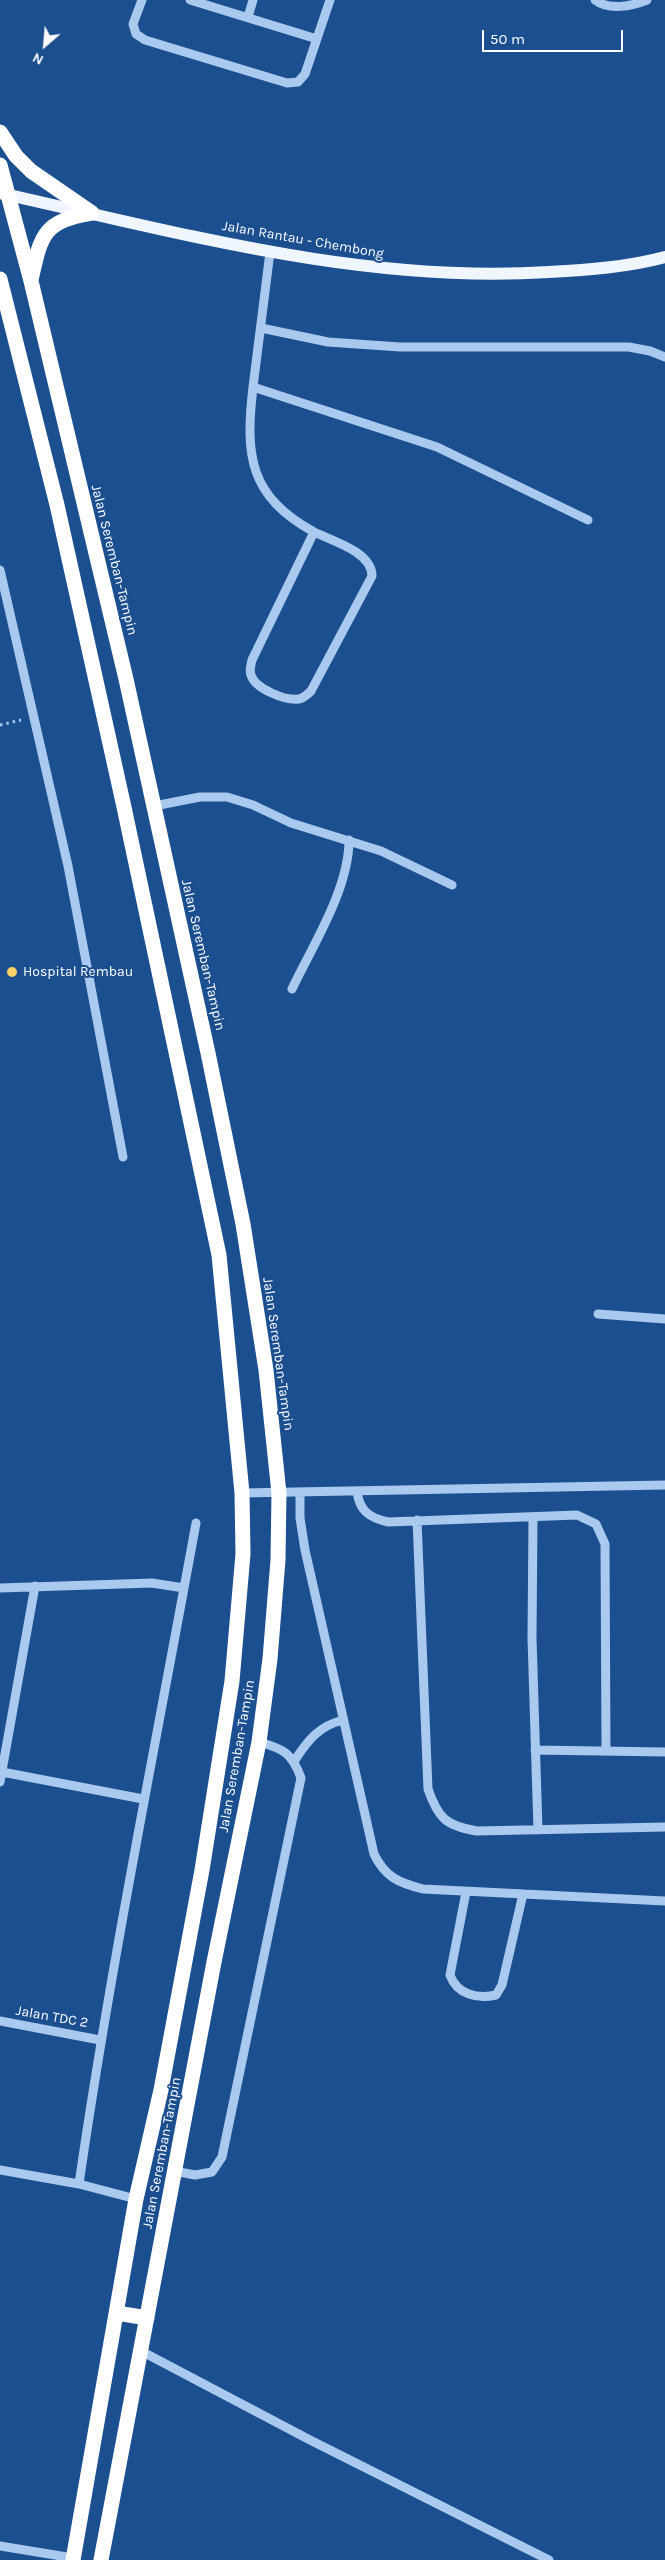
<!DOCTYPE html>
<style>
body{margin:0}
#map{position:relative;width:665px;height:2560px;overflow:hidden;background:#1b4f8f;font-family:Karla,sans-serif}
canvas{display:block}
.north{position:absolute;left:20px;top:20px;width:50px;height:50px;-webkit-text-stroke:4px #1b4f8f;paint-order:stroke;rotate:207deg;font-size:14px;font-weight:700;line-height:20px;text-align:center;color:#fff}
.north::after{content:'';display:block;margin:auto;width:18px;height:22px;background:#fff;clip-path:polygon(50% 0,100% 100%,50% 72%,0 100%)}
.scale{position:absolute;left:482px;top:30px;width:141px;height:22px;box-sizing:border-box;border:2px solid #fff;border-top:0;padding-left:6px;font-size:15px;line-height:18px;white-space:nowrap;color:#fff;-webkit-text-stroke:4px #1b4f8f;paint-order:stroke}
</style>
<div id="map">
<canvas width="665" height="2560"></canvas>
<div class="north">N</div>
<div class="scale">50 m</div>
</div>
<script>
const c = document.querySelector('canvas').getContext('2d');
c.lineJoin = 'round';
function trace(path, color, width, dash) { c.strokeStyle = color; c.lineWidth = width; c.lineCap = dash ? 'butt' : 'round'; c.setLineDash(dash || []); c.stroke(path); }
function write(font, color, halo, rows, align = 'center') {
  c.font = font + ' Karla,sans-serif'; c.lineWidth = 4; c.setLineDash([]); c.textBaseline = 'middle'; c.strokeStyle = halo; c.fillStyle = color; for (const [text, x, y, turn = 0] of rows) {
    c.save(); c.translate(x, y); c.rotate((+turn || 0) * Math.PI / 180); c.textAlign = isNaN(turn) ? turn : align; if (halo) c.strokeText(text, 0, 0); c.fillText(text, 0, 0); c.restore();
  }
}
trace(new Path2D(`
 M0,725l21,-5`), '#a9c9ee', 3, [2.5, 4]);
trace(new Path2D(`
 M142,0l-9,24 3,10 9,6 142,43 11,-1 7,-8 25,-74
 M190,0l127,39
 M595,0c14,11 37,6 52,0
 M248,17l5,-17
 M270,252l-17,135 184,60 151,73
 M261,328l67,14 72,5h229l21,4 15,6
 M253,387c-8,69 -4,109 61,145l-62,128c-1,5 -3,10 -1,15 4,14 35,26 48,24 5,-1 8,-4 12,-8l61,-115c0,-24 -39,-35 -58,-44
 M0,570l68,296 55,291
 M154,806l46,-9h27l26,8 38,18 90,28 71,34
 M292,989c21,-44 57,-100 57,-149
 M598,1314l67,5
 M357,1491c2,20 13,27 31,31l189,-7 19,9 9,20 1,207
 M242,1493l423,-8
 M300,1493v25l5,32 69,304c11,23 25,29 49,35l242,12
 M533,1517l-1,121 6,192
 M417,1520l11,269c10,29 18,37 49,42l188,-4
 M0,1588l152,-5 32,5
 M535,1750l130,2
 M295,1760c13,-20 24,-34 48,-40
 M2,1772l141,27
 M0,1782l35,-196
 M466,1892l-16,83c7,20 28,24 46,20l6,-10 21,-91
 M0,2021l100,19
 M0,2170l79,14 57,15
 M174,2171l21,4 17,-3 10,-15 79,-379c-9,-25 -17,-29 -42,-36
 M79,2184c32,-221 77,-441 117,-661
 M141,2351l169,89 239,120
 M0,2546l73,12`), '#a9c9ee', 9);
trace(new Path2D(`
 M0,193c181,40 362,91 549,79 38,-2 79,-5 116,-15`), '#f0f6ff', 12);
trace(new Path2D(`
 M0,132l16,24 15,15 61,42
 M0,165l31,116 95,398 82,374 35,171 23,146 13,123 -1,67 -8,99 -11,83 -45,220 -113,598
 M0,279l57,226 67,302 95,448 23,238 1,61 -11,127 -30,189 -41,220 -25,109 -63,361
 M31,280c10,-45 12,-59 61,-67
 M117,2313l30,5`), '#fff', 15);
for (const [x, y, r, color] of [
 [12,972,6,"#ffd166"]
]) { const dot = new Path2D(); dot.arc(x, y, r, 0, 2 * Math.PI); c.fillStyle = color; c.fill(dot); trace(dot, '#1b4f8f', 2); }
write('14px', '#fff', '#1b4f8f', [
 ["Jalan Rantau - Chembong",303,240,10],
 ["Jalan Seremban-Tampin",114,560,76],
 ["Jalan Seremban-Tampin",203,955,77],
 ["Jalan Seremban-Tampin",278,1354,82],
 ["Jalan Seremban-Tampin",237,1756,-80],
 ["Jalan TDC 2",52,2017,10],
 ["Jalan Seremban-Tampin",162,2153,-79]
]);
write('14px', '#fff', '#1b4f8f', [
 ["Hospital Rembau",23,972]
], 'left');
</script>
